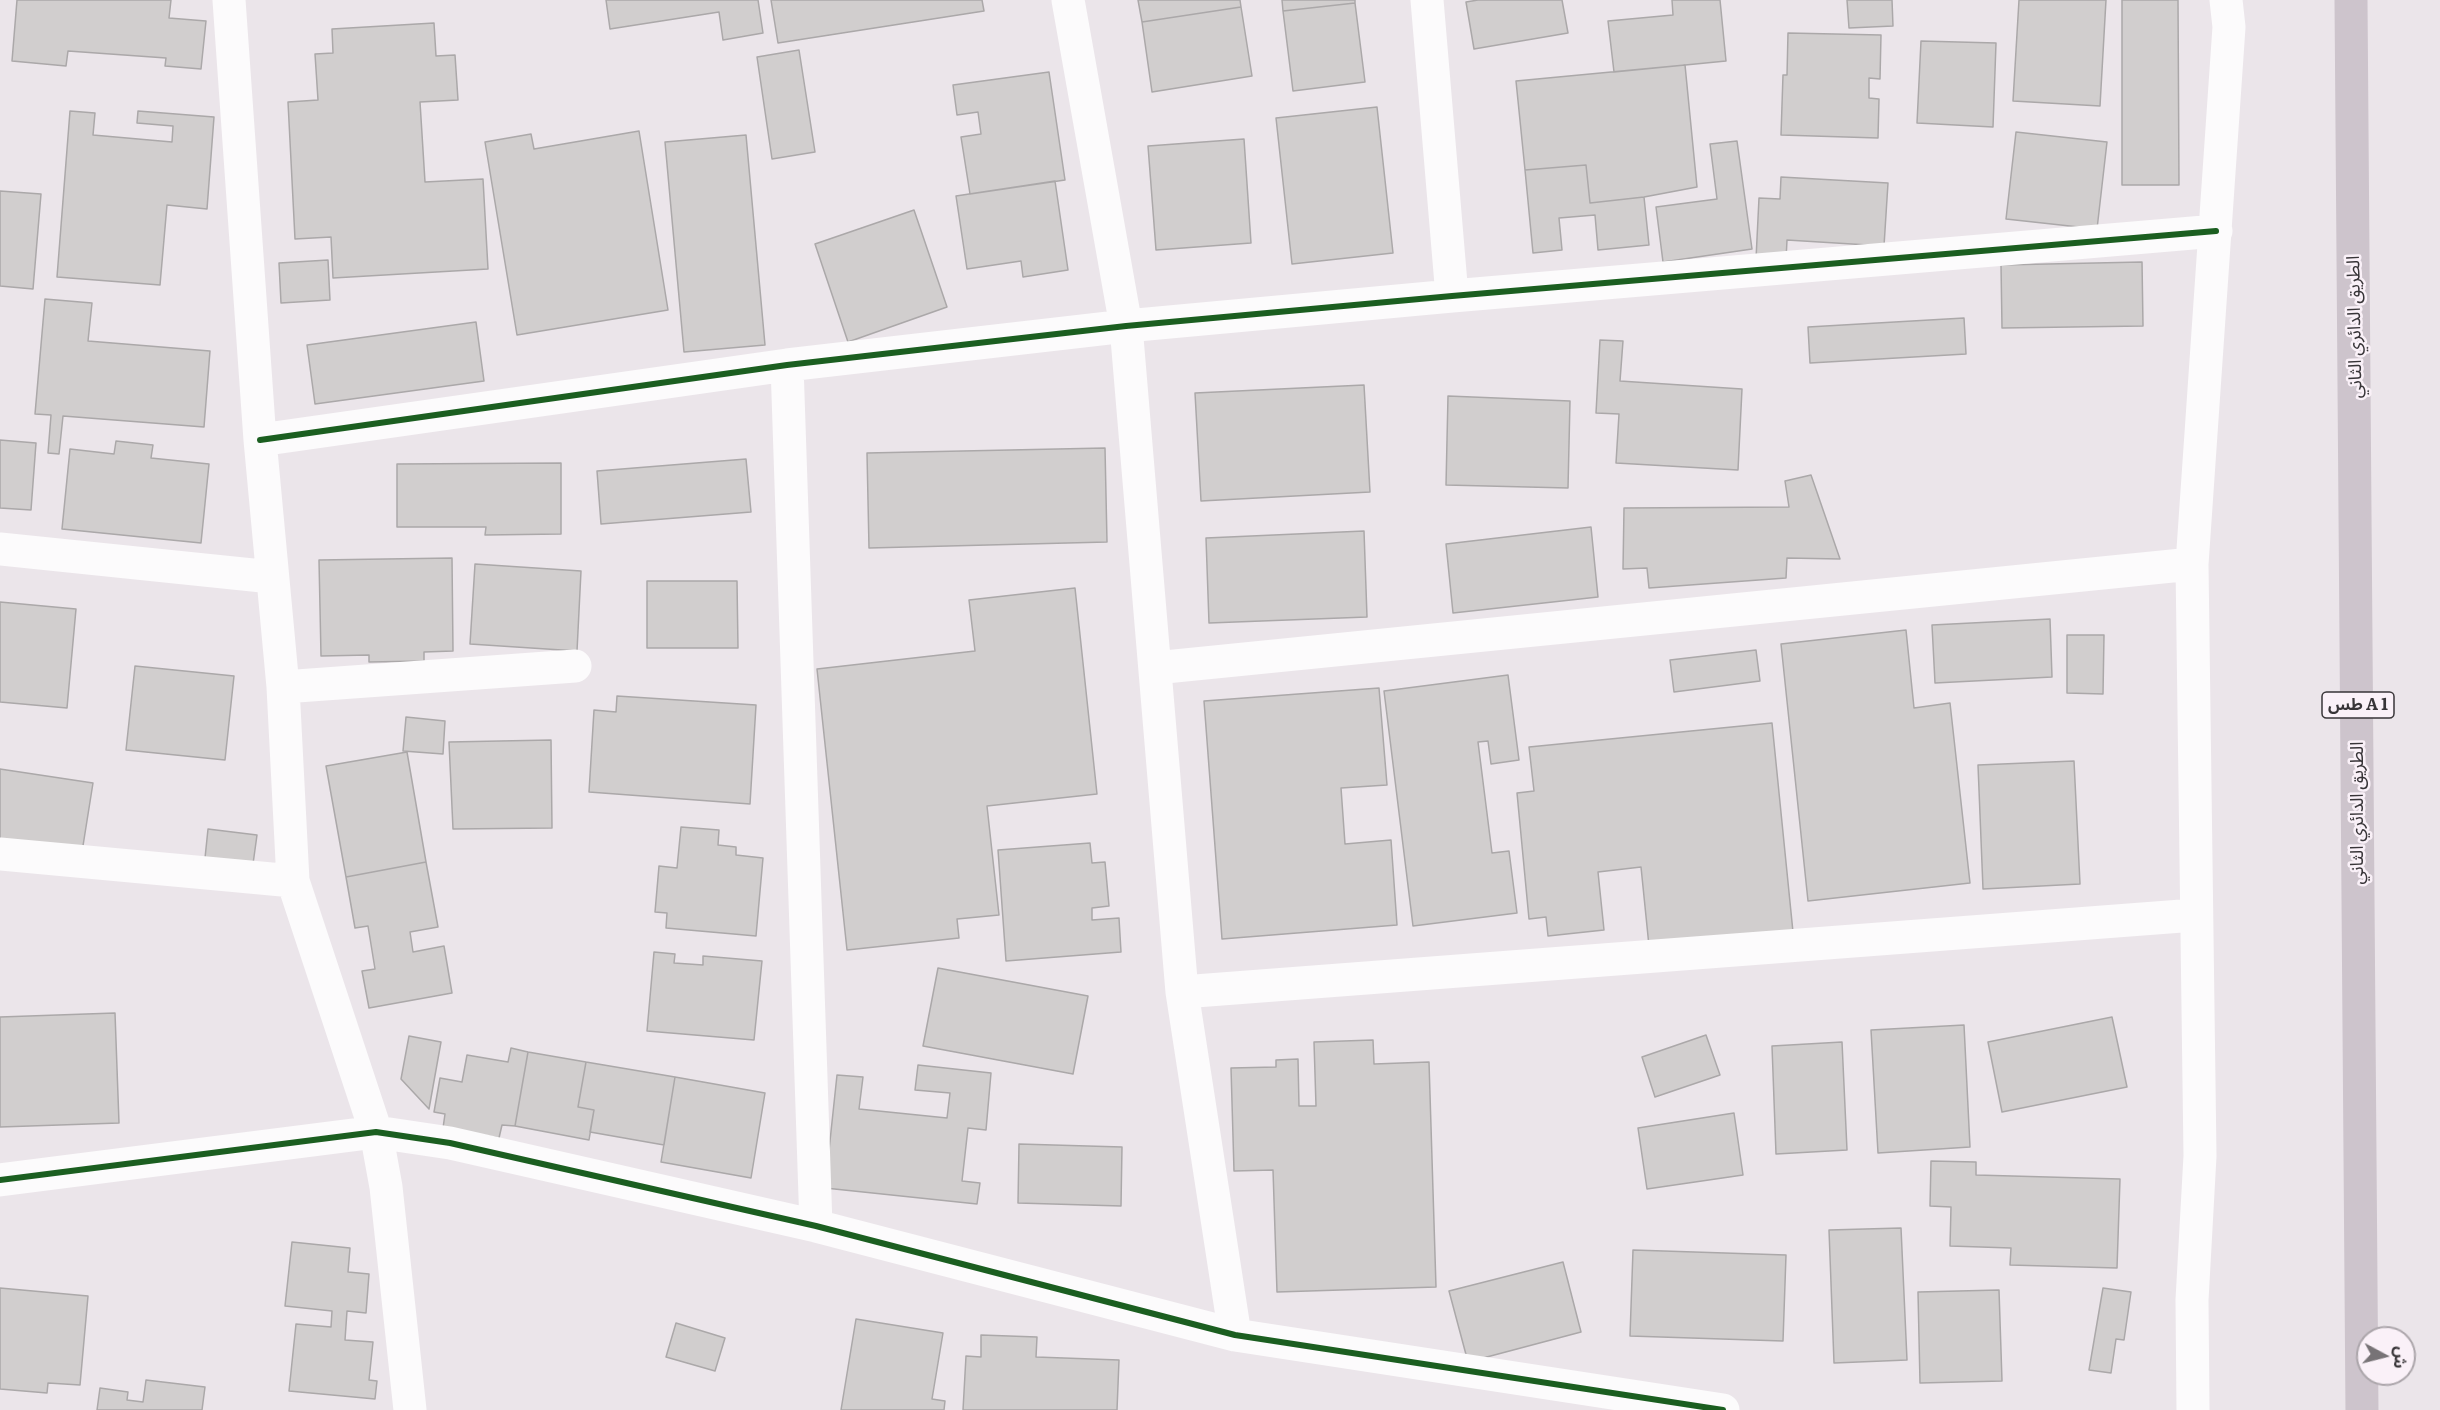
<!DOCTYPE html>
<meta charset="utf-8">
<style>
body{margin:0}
#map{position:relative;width:2440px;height:1410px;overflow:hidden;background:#ebe5ea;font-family:Literata,"Noto Sans Arabic",serif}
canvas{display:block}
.north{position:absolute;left:2356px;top:1326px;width:60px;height:60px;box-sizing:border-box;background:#faf1f8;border:2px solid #aca6ab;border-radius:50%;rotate:97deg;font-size:16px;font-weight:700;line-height:24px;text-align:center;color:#383538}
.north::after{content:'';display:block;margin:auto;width:21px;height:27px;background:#777376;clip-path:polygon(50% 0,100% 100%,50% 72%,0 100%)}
</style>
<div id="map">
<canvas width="2440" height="1410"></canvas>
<div class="north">ش</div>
</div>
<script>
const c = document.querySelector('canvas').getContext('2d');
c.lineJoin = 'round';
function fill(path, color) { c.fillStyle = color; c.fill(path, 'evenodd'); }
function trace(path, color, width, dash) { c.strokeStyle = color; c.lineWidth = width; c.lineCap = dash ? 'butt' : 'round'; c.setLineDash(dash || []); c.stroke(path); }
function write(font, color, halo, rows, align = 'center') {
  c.font = font + ' Literata,"Noto Sans Arabic",serif'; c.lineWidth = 5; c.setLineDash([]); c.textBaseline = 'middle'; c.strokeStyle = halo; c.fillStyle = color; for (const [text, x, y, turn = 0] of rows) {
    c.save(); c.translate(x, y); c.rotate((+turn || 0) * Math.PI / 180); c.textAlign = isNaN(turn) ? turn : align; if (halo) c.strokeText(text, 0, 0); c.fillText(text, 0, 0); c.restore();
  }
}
const building = new Path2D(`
 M17,0h154l-2,18 37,3 -5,48 -36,-3 1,-8 -98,-7 -2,15 -54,-5z
 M606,0h152l5,33 -40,7 -4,-28 -109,17z
 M771,0h211l2,11 -206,32z
 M1138,0h102l1,7 -99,15z
 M1282,0h73v3l-72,8z
 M1478,0h84l6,33 -94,16 -8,-47z
 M1672,0h48l6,61 -112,11 -6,-51 65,-6z
 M1847,0h45l1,26 -44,2z
 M2019,0h87l-6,106 -87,-5z
 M2122,0h56l1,185h-57z
 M1355,3l10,79 -72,9 -10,-80z
 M1241,7l11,69 -100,16 -10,-70z
 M434,23l2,33 19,-1 3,45 -38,2 5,80 58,-3 5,90 -155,9 -2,-41 -36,2 -7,-137 30,-2 -3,-46 18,-1 -1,-24z
 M1788,33l93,2 -1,44 -11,-1v20l10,1 -1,39 -97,-3 2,-60h4z
 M1921,41l75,2 -3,84 -76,-4z
 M799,50l16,102 -43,7 -15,-102z
 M1685,65l12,122 -53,10 -54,6 -4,-38 -61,5 -9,-89z
 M1049,72l16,108 -95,14 -9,-57 20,-3 -3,-22 -21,3 -4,-30z
 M1377,107l16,146 -101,11 -16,-146z
 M70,111l25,2 -2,22 79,7 1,-16 -36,-3 1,-12 76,6 -7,92 -40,-4 -7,80 -103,-8z
 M639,131l29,179 -151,25 -32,-193 46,-8 3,15z
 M2016,132l91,10 -10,87 -91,-10z
 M746,135l19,210 -81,7 -19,-210z
 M1244,139l7,104 -95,7 -8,-104z
 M1737,141l15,108 -89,13 -7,-55 61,-8 -7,-55z
 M1586,165l4,38 54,-6 5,48 -51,5 -3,-35 -36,3 3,32 -29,3 -8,-83z
 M1781,177l107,6 -4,63 -97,-6 -1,20 -30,-1 3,-61 21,1z
 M1055,181l13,89 -45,7 -2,-16 -54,8 -11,-73z
 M0,191l41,3 -8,95 -33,-3z
 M914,210l33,97 -99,35 -33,-98z
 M328,260l2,40 -49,3 -2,-40z
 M2142,262l1,64 -141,2 -1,-63z
 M45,299l47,4 -4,38 122,10 -6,76 -141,-11 -4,38 -11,-1 3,-38 -16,-1z
 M1964,318l2,36 -156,9 -2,-36z
 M476,322l8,59 -169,23 -8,-59z
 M1600,340l23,1 -3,40 122,8 -4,81 -122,-7 3,-49 -23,-1z
 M1364,385l6,107 -169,9 -6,-108z
 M1448,396l122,5 -2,87 -122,-3z
 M0,440l36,3 -5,67 -31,-2z
 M116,441l37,4 -2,13 58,6 -8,79 -139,-14 8,-80 44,5z
 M1105,448l2,94 -238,6 -2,-95z
 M746,459l5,53 -150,12 -4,-53z
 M561,463v71l-76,1 1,-8h-89v-63z
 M1811,475l29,84 -53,-1 -1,20 -137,10 -2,-20 -24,1 1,-61 165,-1 -4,-26z
 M1591,527l7,70 -145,16 -7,-69z
 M1364,531l3,86 -158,6 -3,-85z
 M452,558l1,93 -29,1v9l-55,1v-7l-48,1 -2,-96z
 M475,564l106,7 -4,80 -107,-7z
 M647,581h90l1,67h-91z
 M1075,588l22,206 -110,12 12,109 -42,4 2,19 -112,12 -30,-281 158,-18 -6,-51z
 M0,602l76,7 -9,99 -67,-6z
 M2050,619l2,58 -117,6 -3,-58z
 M1906,630l8,78 36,-5 20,180 -162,18 -27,-257z
 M2067,635h37l-1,59 -36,-1z
 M1756,650l4,31 -86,11 -4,-32z
 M135,666l99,10 -9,84 -99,-10z
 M1508,675l11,85 -28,4 -3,-23 -10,1 14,111 17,-2 8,62 -104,13 -29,-235z
 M1379,688l8,97 -46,3 4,56 46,-4 6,85 -175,14 -18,-238z
 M617,696l139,9 -6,99 -161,-12 5,-82 22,2z
 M406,717l39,4 -2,33 -40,-3z
 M1772,723l21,209 -144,14 -8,-79 -43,5 6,58 -56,6 -2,-19 -17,2 -12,-126 17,-2 -5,-44z
 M551,740l1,88 -99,1 -4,-87z
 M407,752l19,110 -80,15 -20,-111z
 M2074,761l6,123 -97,5 -5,-124z
 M0,769l93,14 -11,69 -82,-12z
 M681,827l38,3 -1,15 18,2v8l27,3 -7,78 -90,-8 1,-15 -12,-1 4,-46 18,2z
 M208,829l49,6 -4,29 -48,-6z
 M1090,843l2,20 13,-1 4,44 -17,2v12l27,-2 2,34 -115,9 -8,-111z
 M426,862l12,65 -28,5 3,20 31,-6 8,47 -83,15 -7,-37 13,-2 -7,-43 -13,2 -9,-51z
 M654,952l21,2 -1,9 29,2v-9l59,5 -8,79 -107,-9z
 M938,968l150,28 -15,78 -150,-28z
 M115,1013l4,110 -119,4v-110z
 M2112,1017l15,70 -125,25 -14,-70z
 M1964,1025l6,122 -92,6 -7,-123z
 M1706,1035l14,40 -65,22 -13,-40z
 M409,1036l32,6 -12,67 -28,-30z
 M1373,1040l1,24 55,-2 7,225 -159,5 -4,-122 -39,1 -3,-103 45,-1v-7l22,-1 1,47h17l-2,-64z
 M1842,1042l5,108 -71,4 -4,-108z
 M511,1048l17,4 -13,74 -13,-1 -3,13 -56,-10 2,-14 -11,-2 6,-34 22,4 5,-27 41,7z
 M528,1052l58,10 -8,45 16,3 -5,30 -74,-14z
 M586,1062l89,15 -11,68 -74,-13 4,-22 -16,-3z
 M918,1065l73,8 -5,57 -18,-2 -6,53 18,2 -3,21 -152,-16 12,-113 26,2 -4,32 88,9 3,-25 -35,-3z
 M675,1077l90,16 -14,85 -90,-16z
 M1734,1113l9,62 -96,14 -9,-61z
 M1019,1144l103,3 -1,59 -103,-3z
 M1931,1161l45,1v13l144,4 -3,89 -107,-3 1,-17 -61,-2 1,-39 -21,-1z
 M1901,1228l6,132 -73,3 -5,-133z
 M292,1242l58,6 -2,24 21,2 -3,39 -19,-2 -2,29 28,2 -4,38 8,1 -2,18 -86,-8 7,-67 35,3 1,-16 -47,-5z
 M1633,1250l153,5 -3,86 -153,-5z
 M1563,1262l18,70 -113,30 -19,-71z
 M0,1288l88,8 -8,89 -32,-2 -1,10 -47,-4z
 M2103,1288l28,4 -7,48 -8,-1 -5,34 -22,-3z
 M1999,1290l3,91 -82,2 -2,-91z
 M856,1319l87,14 -11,66 13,2 -1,9h-103z
 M676,1323l49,15 -10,33 -49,-14z
 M981,1335l56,2 -1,20 83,3 -2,50h-154l3,-54 15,1z
 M146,1380l59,7 -3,23h-105l3,-22 28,4 -1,8 16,2z`);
fill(building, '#d1cece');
trace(building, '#aba8a9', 1.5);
trace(new Path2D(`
 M229,0l31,440 23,247 10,194 83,251 10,55 24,223
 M1068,0l58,326 56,666 53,343
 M1427,0l25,296
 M787,365l29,861
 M260,440l527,-75 339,-39 326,-30 764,-65
 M0,549l272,28
 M1155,668l1037,-104
 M283,687l292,-21
 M0,854l293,27
 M1182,992l1013,-77
 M0,1180l376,-48 74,11 366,83 419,109 488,75
 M2193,1410l-1,-110 8,-144 -8,-592 37,-537 -3,-27`), '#fcfbfc', 33);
trace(new Path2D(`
 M2351,0l11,1410`), '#cdc4cc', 33);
trace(new Path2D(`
 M260,440l527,-75 339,-39 326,-30 764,-65
 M0,1180l376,-48 74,11 366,83 419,109 488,75`), '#1b5e20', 6);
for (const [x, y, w] of [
 [2358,705,72]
]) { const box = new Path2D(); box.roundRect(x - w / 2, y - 13, w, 26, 4.5); c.fillStyle = '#faf1f8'; c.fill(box); trace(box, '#383538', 1.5); }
write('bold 16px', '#383538', null, [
 ["طس A 1",2358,705]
]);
write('18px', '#383538', '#faf1f8', [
 ["الطريق الدائري الثاني",2355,327,-91],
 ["الطريق الدائري الثاني",2358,813,-90]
]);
</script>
